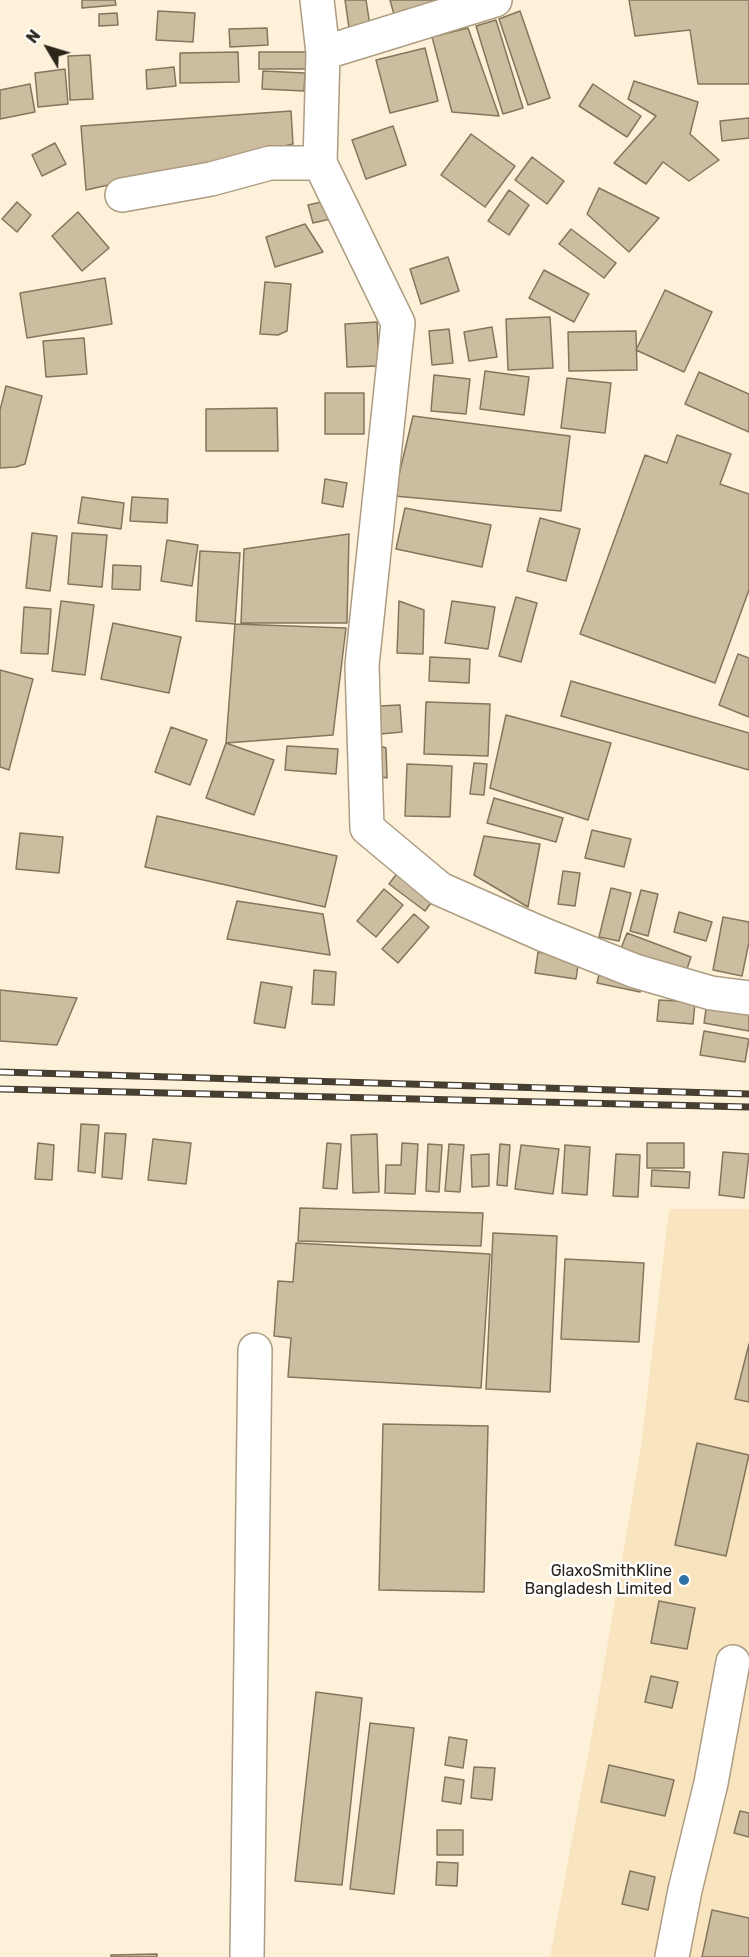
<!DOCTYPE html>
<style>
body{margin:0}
#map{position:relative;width:749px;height:1957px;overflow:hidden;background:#fef1da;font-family:Rubik,sans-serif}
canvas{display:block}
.north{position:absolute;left:18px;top:18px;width:60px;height:60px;-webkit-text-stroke:4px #fff;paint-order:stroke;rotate:308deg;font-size:16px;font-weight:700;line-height:24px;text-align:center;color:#2a2419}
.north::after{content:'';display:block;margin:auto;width:21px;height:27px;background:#2a2419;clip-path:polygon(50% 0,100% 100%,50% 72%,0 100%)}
</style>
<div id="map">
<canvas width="749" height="1957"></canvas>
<div class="north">N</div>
</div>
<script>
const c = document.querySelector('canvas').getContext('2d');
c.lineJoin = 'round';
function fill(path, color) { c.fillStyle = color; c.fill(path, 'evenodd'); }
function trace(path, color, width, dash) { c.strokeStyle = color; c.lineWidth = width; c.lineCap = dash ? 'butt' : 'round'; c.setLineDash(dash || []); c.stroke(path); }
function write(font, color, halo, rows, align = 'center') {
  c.font = font + ' Rubik,sans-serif'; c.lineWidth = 5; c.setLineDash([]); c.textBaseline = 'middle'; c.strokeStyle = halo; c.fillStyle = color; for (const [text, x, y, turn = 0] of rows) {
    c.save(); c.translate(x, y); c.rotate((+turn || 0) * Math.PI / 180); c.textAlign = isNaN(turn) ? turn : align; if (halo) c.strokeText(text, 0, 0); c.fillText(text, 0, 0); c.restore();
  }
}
fill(new Path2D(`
 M669,1209h80v748h-199l46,-245 45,-265z`), '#f9e4c0');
const building = new Path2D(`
 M82,0h33l1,5 -34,3z
 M345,0h21l5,32 -21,3z
 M390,0h43l2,6 -40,12z
 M629,0h120v84h-51l-8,-54 -55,6z
 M158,11l37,2 -2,29 -37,-2z
 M520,11l30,87 -22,7 -29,-86z
 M117,13l1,12 -19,1v-12z
 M496,20l27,88 -20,6 -27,-88z
 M267,28l1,17 -38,2 -1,-18z
 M468,28l31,88 -47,-4 -20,-75z
 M425,48l13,53 -48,12 -14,-53z
 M238,52l1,30 -59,1v-30z
 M259,52h51l-1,17h-50z
 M90,55l3,44 -23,1 -2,-44z
 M174,67l2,19 -29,3 -1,-19z
 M65,69l3,35 -30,3 -3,-34z
 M263,71l42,2 -1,18 -42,-2z
 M634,81l64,21 -8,32 29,26 -30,21 -26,-19 -17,22 -32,-21 42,-47 -28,-17z
 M30,84l5,28 -35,7v-29z
 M593,84l48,32 -14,21 -48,-31z
 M291,111l2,33 -207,46 -5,-64z
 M749,118v20l-27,3 -2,-20z
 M393,126l13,39 -40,14 -14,-39z
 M471,134l44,32 -30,41 -44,-32z
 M55,143l11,21 -24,12 -10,-21z
 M532,157l32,24 -17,23 -32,-24z
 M599,188l60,30 -30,34 -42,-38z
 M509,190l20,15 -20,30 -21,-14z
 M334,199l5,18 -26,6 -5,-18z
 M17,202l14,13 -14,17 -15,-13z
 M78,212l31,36 -27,23 -30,-35z
 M305,224l18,28 -48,15 -9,-30z
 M571,229l45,34 -12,15 -45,-34z
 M448,257l11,34 -38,13 -11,-35z
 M544,270l45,24 -15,28 -45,-24z
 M105,278l7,46 -85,14 -7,-45z
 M265,282l26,2 -4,47 -9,4 -18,-1z
 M665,290l47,22 -28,60 -48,-22z
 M550,317l3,51 -45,2 -2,-51z
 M377,322l2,44 -32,1 -2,-43z
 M492,327l5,30 -28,4 -5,-29z
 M449,329l4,34 -21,2 -3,-34z
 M636,331l1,39 -68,1 -1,-39z
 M84,338l3,36 -41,3 -3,-36z
 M485,371l44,6 -5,38 -44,-6z
 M699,372l50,22v38l-64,-28z
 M434,375l36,4 -4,35 -35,-3z
 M567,378l44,5 -6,50 -44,-5z
 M6,386l36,10 -17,68 -9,3 -16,1v-58z
 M325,393h39v41h-39z
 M277,408l1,43h-72v-42z
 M413,416l157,20 -9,75 -167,-15z
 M677,435l54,19 -11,30 29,10v96l-34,93 -135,-49 65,-179 22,8z
 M325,479l22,4 -4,24 -21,-4z
 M82,497l42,6 -3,26 -43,-6z
 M132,497l36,2 -1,24 -37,-2z
 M405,508l86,17 -9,42 -86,-18z
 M540,518l40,11 -14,52 -39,-10z
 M32,533l25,3 -7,55 -24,-3z
 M72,533l35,2 -5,52 -34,-3z
 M349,534l-2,89h-106l3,-74z
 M167,540l31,5 -6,41 -31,-5z
 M200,551l40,2 -5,71 -39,-3z
 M113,565l28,1 -1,24 -28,-1z
 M516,597l21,6 -16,59 -22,-6z
 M61,601l33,4 -9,70 -33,-4z
 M399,601l25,9 -1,44 -26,-1z
 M452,601l43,6 -7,42 -43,-6z
 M24,607l27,2 -3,45 -27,-1z
 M113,623l68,14 -12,56 -68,-14z
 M235,624l111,4 -13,107 -107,8z
 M738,654l11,4v59l-30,-12z
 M430,657l40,2 -1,24 -40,-2z
 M0,670l33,9 -24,91 -9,-3z
 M571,681l178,52v37l-188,-54z
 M426,702l64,2 -2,52 -64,-2z
 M400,705l2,27 -22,2 -1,-28z
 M506,715l105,28 -23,77 -98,-32z
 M171,727l36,13 -17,45 -35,-13z
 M226,743l48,17 -20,55 -48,-17z
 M371,743l15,5 1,30 -14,-3z
 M287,746l51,3 -2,25 -51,-4z
 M474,763l13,1 -3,31 -14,-1z
 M407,764l45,2 -2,51 -45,-1z
 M494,798l69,20 -7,24 -69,-19z
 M157,816l180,40 -12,51 -180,-40z
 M592,830l39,9 -7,28 -39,-9z
 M20,833l43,4 -4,36 -43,-4z
 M484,836l56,8 -12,63 -54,-32z
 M563,871l17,2 -5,33 -17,-2z
 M398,872l36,27 -9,12 -36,-27z
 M611,888l20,5 -12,48 -20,-4z
 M384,889l19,16 -27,32 -19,-16z
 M641,890l17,4 -10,42 -18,-5z
 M237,901l86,13 7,41 -103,-16z
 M679,912l33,10 -6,19 -32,-9z
 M414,914l15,13 -31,36 -16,-14z
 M723,917l26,5v20l-7,34 -29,-6z
 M627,933l64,24 -6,18 -65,-24z
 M538,952l41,7 -3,20 -41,-6z
 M314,970l22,2 -2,33 -22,-1z
 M600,970l43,9 -3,13 -43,-9z
 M261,982l31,5 -7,41 -31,-5z
 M0,990l77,8 -20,47 -57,-4z
 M659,1000l36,2 -2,22 -36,-3z
 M707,1002l42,7v22l-45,-8z
 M704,1031l45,8 -4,23 -45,-7z
 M81,1124l18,1 -4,48 -17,-2z
 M105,1133l21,1 -4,45 -20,-2z
 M377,1134l2,58 -26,1 -2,-58z
 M153,1139l38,4 -5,41 -38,-4z
 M38,1143l16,2 -2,35 -17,-1z
 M327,1143l14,1 -4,45 -14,-1z
 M402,1143l16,1 -3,50 -30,-1 1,-28h15z
 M647,1143h37v25h-37z
 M428,1144l14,1 -3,47 -13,-1z
 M449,1144l15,1 -4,47 -15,-1z
 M500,1144l10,1 -3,41 -10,-1z
 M521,1145l38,4 -6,45 -38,-5z
 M565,1145l25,2 -3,48 -25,-2z
 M723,1152l26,2 -5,44 -25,-3z
 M489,1154v32l-17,1 -1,-32z
 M616,1154l24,1 -2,42 -25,-1z
 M652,1170l38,2 -1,16 -38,-2z
 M300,1208l183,5 -2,33 -183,-5z
 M493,1233l64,3 -7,156 -64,-3z
 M296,1243l194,11 -9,134 -193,-11 3,-39 -17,-2 4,-55 15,1z
 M565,1259l79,4 -5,79 -78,-3z
 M749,1344v58l-14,-3z
 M383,1424l105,2 -4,166 -105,-2z
 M697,1443l52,12 -23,101 -51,-11z
 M659,1601l36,7 -8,41 -36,-6z
 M651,1676l27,6 -6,26 -27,-6z
 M316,1692l46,6 -20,187 -47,-4z
 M370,1723l44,5 -20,166 -44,-5z
 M449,1737l18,3 -4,28 -18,-3z
 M609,1765l65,15 -9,36 -64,-14z
 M474,1767l21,1 -3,32 -21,-2z
 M445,1777l19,3 -3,24 -19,-3z
 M740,1811l9,2v24l-15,-4z
 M437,1830h26v25h-26z
 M437,1862l21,1 -1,23 -21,-1z
 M630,1871l25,6 -7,33 -26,-6z
 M712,1910l37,8v39h-47z
 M157,1954v3h-46v-2z`);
fill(building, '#ccbca0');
trace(building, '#84765b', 1.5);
const street = new Path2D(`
 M317,0l6,53 -3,110 78,160 -36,342 5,163 73,61 102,45 93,37 76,22 38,5
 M323,53l172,-53
 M122,195l89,-16 59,-16h50
 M247,1957l8,-607
 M672,1957l13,-67 26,-107 22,-121`);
trace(street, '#ac9c81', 36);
trace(street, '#fff', 33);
const rail = new Path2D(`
 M0,1072l749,22
 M0,1089l749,18`);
trace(rail, '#453e31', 7);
trace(rail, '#fff', 4.5, [14]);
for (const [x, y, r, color] of [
 [684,1580,6,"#3072a8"]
]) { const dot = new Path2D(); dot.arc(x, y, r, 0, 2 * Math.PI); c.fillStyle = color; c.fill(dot); trace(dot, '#fff', 2); }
write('16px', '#2a2419', '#fff', [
 ["GlaxoSmithKline",672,1571],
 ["Bangladesh Limited",672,1589]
], 'right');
</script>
